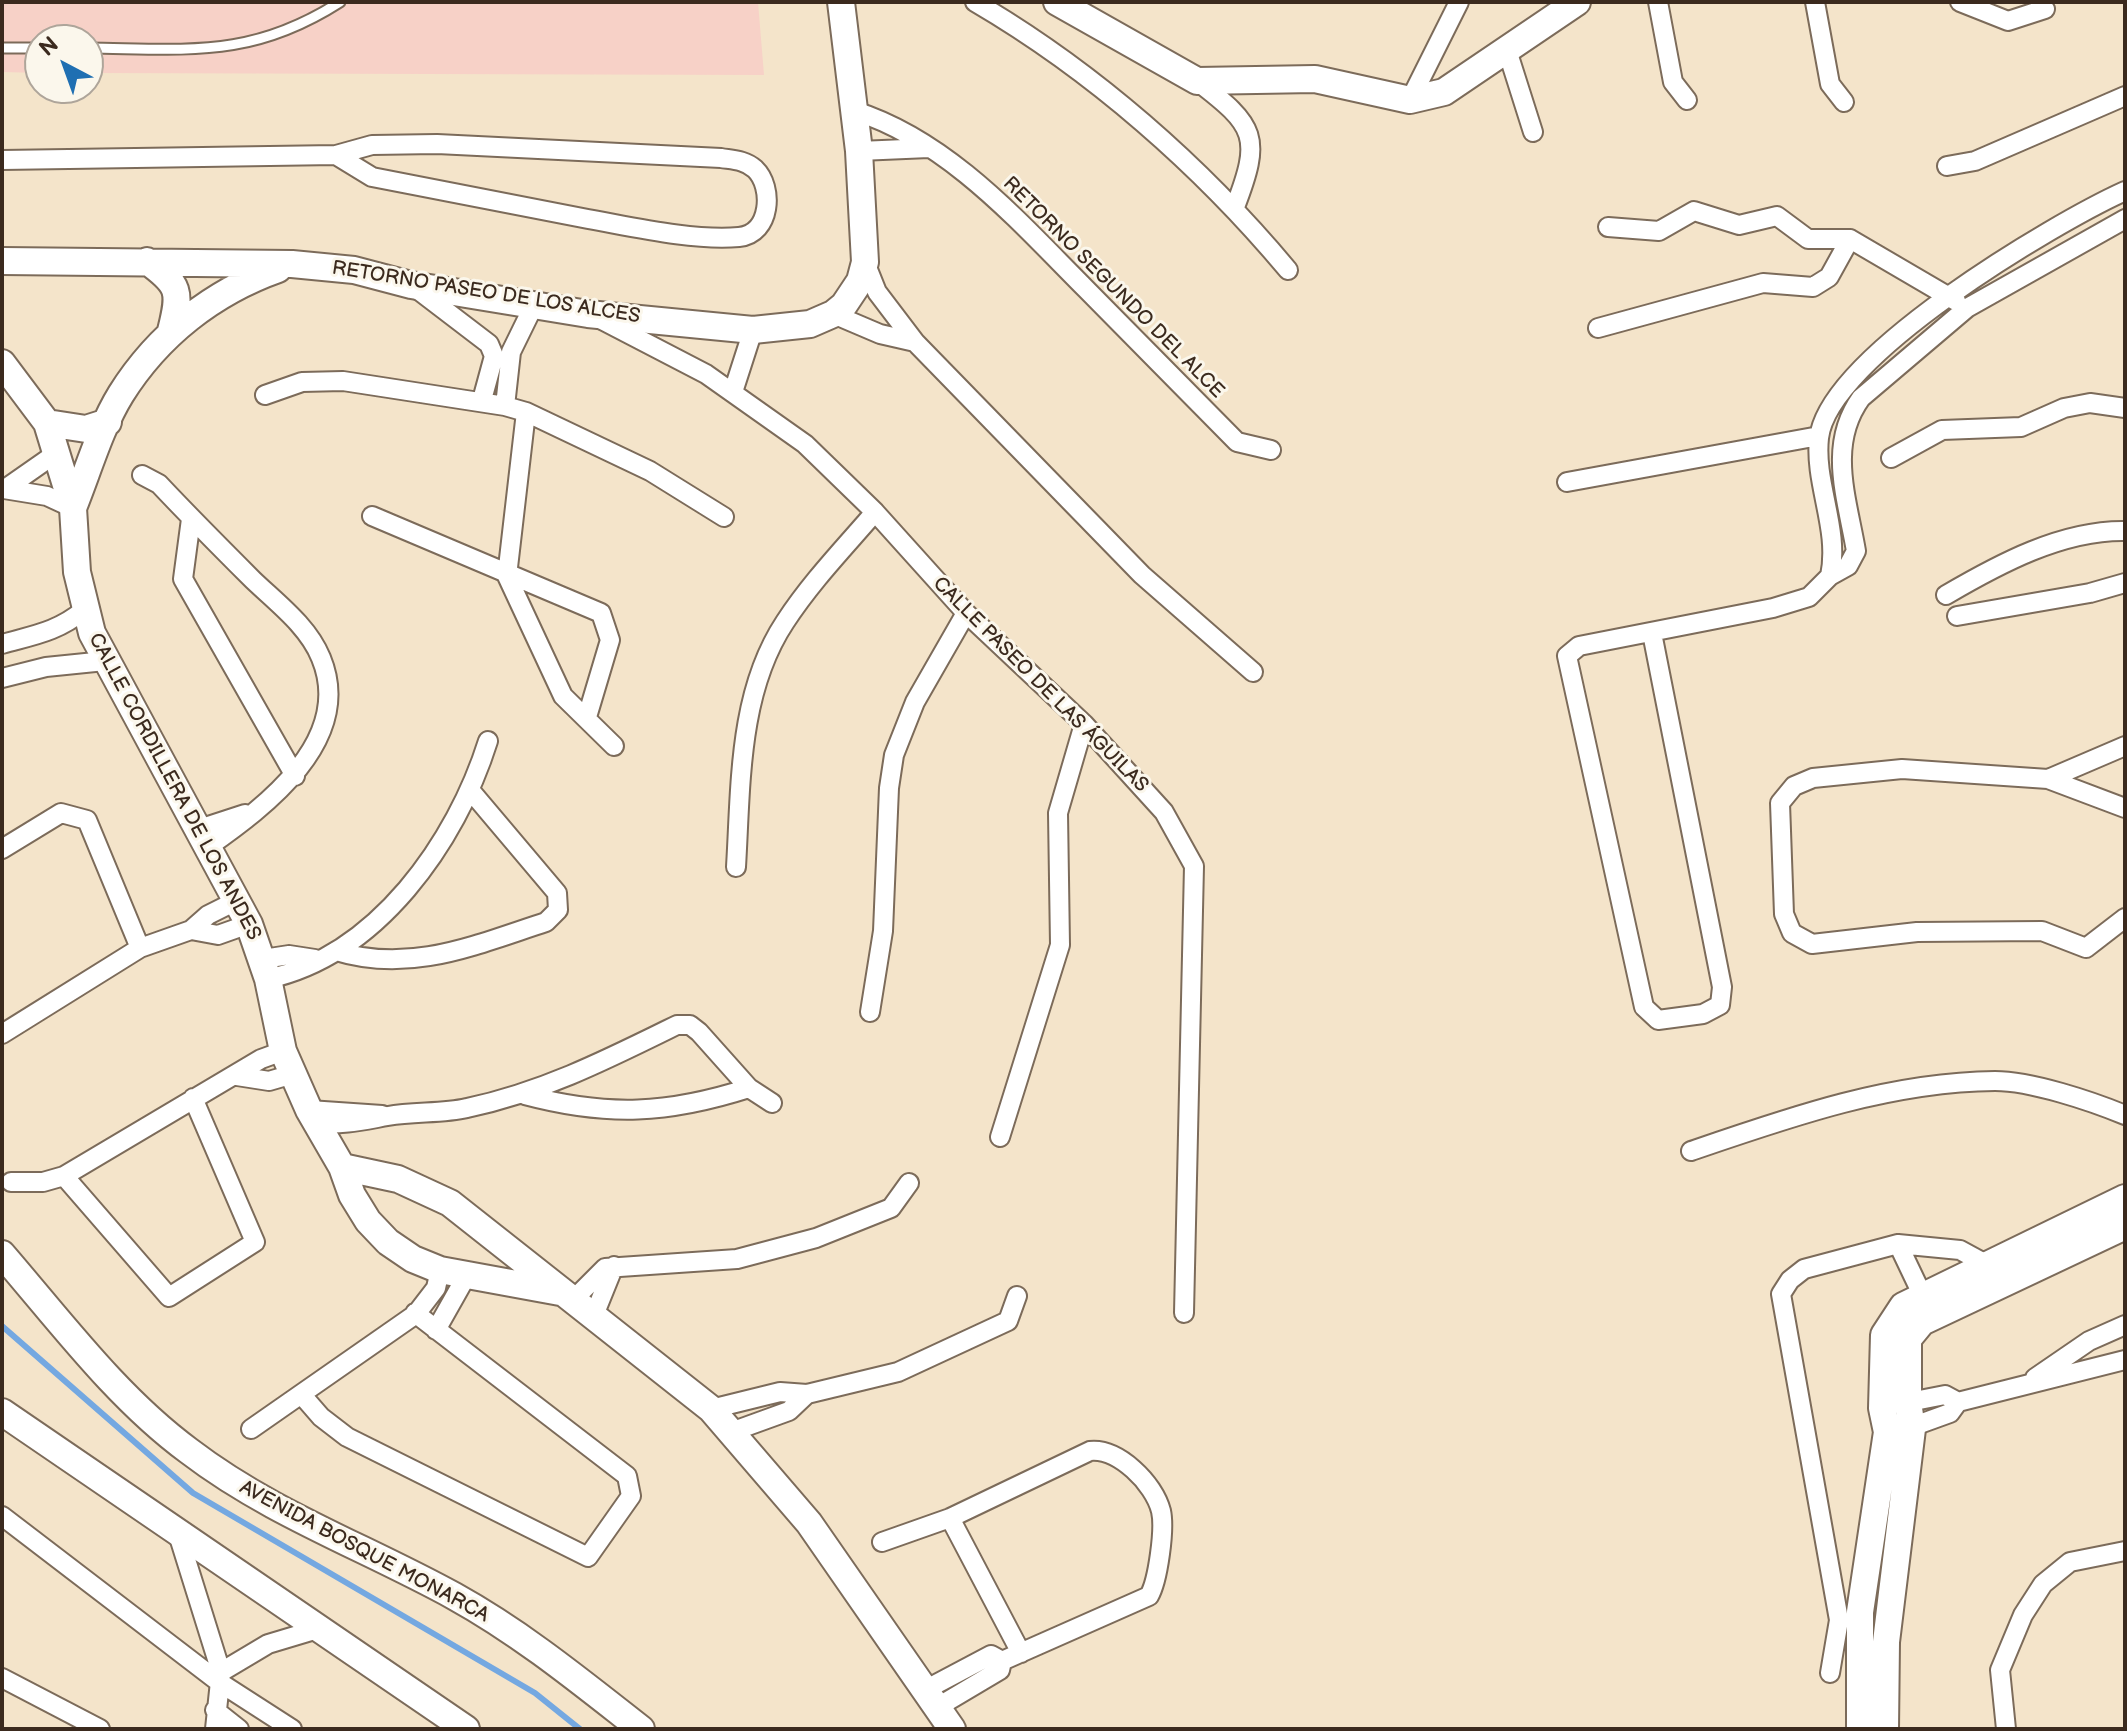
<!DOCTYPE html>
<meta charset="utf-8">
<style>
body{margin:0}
#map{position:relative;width:2127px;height:1731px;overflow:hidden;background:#f4e4ca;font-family:"Balsamiq Sans",sans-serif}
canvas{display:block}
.frame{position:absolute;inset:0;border:4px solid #3b2a1e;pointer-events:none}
.north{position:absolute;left:24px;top:24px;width:80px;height:80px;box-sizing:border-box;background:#fbf7ec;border:2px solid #aea59a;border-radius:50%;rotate:319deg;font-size:22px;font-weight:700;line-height:32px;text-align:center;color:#3b2a1e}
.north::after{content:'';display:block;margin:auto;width:28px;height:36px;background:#1f6fb2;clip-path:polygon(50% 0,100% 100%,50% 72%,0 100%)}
</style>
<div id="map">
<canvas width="2127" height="1731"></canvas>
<div class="frame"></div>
<div class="north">N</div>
</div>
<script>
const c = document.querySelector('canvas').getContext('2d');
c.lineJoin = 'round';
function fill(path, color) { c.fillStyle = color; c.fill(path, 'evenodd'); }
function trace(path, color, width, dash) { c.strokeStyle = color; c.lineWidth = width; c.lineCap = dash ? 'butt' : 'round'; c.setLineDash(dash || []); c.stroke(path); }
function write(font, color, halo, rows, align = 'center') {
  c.font = font + ' "Balsamiq Sans",sans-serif'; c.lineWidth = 6; c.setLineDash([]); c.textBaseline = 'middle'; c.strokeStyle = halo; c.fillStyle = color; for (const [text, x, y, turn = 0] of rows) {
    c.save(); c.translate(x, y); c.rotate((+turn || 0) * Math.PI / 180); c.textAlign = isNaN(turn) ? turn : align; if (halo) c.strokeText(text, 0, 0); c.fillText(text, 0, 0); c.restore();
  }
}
fill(new Path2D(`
 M2,2h756l6,73 -676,-2v-33h-48v33l-38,-1z`), '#f7d1c7');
trace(new Path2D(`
 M2,1326l191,167 342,200 45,36`), '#74a8e1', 6);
const lane = new Path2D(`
 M2,48h38
 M88,48c100,1 163,11 252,-46`);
const street = new Path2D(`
 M975,2c118,69 226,164 313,268
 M1658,2l15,80 14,18
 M1815,2l15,82 14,18
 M1960,2l48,19 37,-12
 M1507,50l26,82
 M1197,81c59,45 65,56 38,126
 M1410,100l49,-98
 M855,111c94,30 164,111 231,178 50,51 101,102 151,153l34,8
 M859,151l70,-3
 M2,160l334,-5 36,-10 65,-1 284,14c12,2 24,2 34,11 19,18 16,65 -16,68 -46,4 -106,-10 -151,-18 -72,-14 -144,-28 -216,-42l-36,-22
 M1947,166l28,-5 150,-65
 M1608,227l51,4 35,-20 45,14 38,-9 31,23h42l106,62
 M865,262l12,30 38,50 227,233 111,97
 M417,289l72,55 5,12 -12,44
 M833,314l47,20 35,8
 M602,320l104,54 99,70 70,68 91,101 118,111 80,88 30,54 -10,447
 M1598,328l165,-45 50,4 16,-10 21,-38
 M733,392l20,-62
 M265,395l37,-13 41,-1 162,25 21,6 124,59 74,46
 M505,406l6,-54 24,-49
 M526,412l-19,164 56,120 51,50
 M1891,458l51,-28 79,-3 43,-19 26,-5 35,5
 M142,475l17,9c31,33 62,64 94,96 24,23 55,46 68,78 34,82 -56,149 -113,189
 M1567,482l252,-46
 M4,489l43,7 26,12
 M5,489l50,-35
 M372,516l229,97 9,27 -23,77
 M191,519l-8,60 112,197
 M1830,576c10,-47 -16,-92 -11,-138 9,-81 235,-215 306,-247
 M1946,595c53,-31 116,-65 179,-64
 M1957,616l133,-23 35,-10
 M1652,633l70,354 -2,18 -17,9 -45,6 -14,-13 -77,-351 12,-10 194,-38 36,-11 21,-21 18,-10 8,-15c-9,-53 -29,-106 5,-153l106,-90 158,-89
 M2,644c32,-9 55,-12 82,-34
 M2,678l44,-11 59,-6
 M2125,746l-77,33 -146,-10 -89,9 -19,8 -14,17 4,111 8,19 20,11 105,-12 125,-1 44,17 39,-30
 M2048,779l77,29
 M199,829l46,-15
 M2,849l59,-36 26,7 53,128
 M736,867c5,-82 2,-174 49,-245 26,-40 59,-74 90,-110
 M191,930l27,5 31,-11
 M336,951c74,23 139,-6 210,-29l12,-12 -1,-17 -87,-103
 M263,959l26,-4 26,4
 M268,979c109,-24 188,-136 220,-238
 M870,1012l13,-81 6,-143 5,-33 21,-53 51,-89
 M2,1034l138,-86 51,-18 17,-15 30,-15
 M237,1076l32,5 24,-7
 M525,1095c83,22 143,19 224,-7
 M309,1110l73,5
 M316,1123c29,2 44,-2 72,-7 26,-5 54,-2 79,-8 76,-16 141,-49 210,-83h13l9,7 50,56 23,15
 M1000,1137l60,-192 -2,-132 26,-89
 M1691,1151c99,-34 199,-69 304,-70 36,0 96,20 130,34
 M64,1176l105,121 86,-55 -62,-144
 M11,1182h32l21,-6 197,-117 22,-8
 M1898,1244l30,63
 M572,1301l33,-33 132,-9 79,-21 75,-30 18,-25
 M593,1318l21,-52
 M436,1330l31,-55
 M2035,1378l54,-37 36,-16
 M301,1394l20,23 26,20 241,120 43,-61 -4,-20 -212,-163
 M1899,1404l46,-9 13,7
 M711,1409l69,-17 27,2 91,-22 110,-51 9,-25
 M251,1429l165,-115 20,-26 4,-18
 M1903,1430l47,-17 8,-11 167,-42
 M731,1432l58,-21 18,-17
 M2,1516l217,166 73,47
 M950,1518l71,135
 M178,1534l43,138 -6,57
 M882,1542l68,-24 140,-67c28,-3 64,32 71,60 4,18 -3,70 -12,85l-147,65 -2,9 -64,38
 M221,1672l47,-28 50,-15
 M1830,1673l9,-53 -58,-326 9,-14 14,-11 94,-25 62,6 35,19
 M2,1678l98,51
 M923,1691l68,-36 11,6
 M215,1710l24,19
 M2006,1729l-6,-59 23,-55 20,-31 27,-22 55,-11`);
const secondary = new Path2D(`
 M1057,2l140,79 118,-2 95,21 34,-8 133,-90
 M2,261l290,3 62,6 57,15 177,29 165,16 57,-6 23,-10 11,-9 16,-24 5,-19 -6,-111 -18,-149
 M147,261c33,24 34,30 24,70
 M2,363l45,60 26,85 4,64 15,61 157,291 19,55 15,72 26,59 33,57 10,28 16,26 20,21 25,17 27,11 120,22
 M47,423l39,6 22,-7
 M73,508c15,-37 27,-80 48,-114 37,-59 92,-102 157,-125
 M342,1167l56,12 52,24 261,206 98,114 143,206
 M2,1254c58,67 115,144 187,197 81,62 176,96 265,145 67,37 127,86 187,133
 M2,1412l464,317
 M1860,1729v-117l27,-180 -5,-24 2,-73 19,-29 222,-108
 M1885,1729l1,-87 26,-213 -4,-27v-63l14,-17 203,-96`);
trace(lane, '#7c6b5a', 13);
trace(street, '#7c6b5a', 22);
trace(secondary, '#7c6b5a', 30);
trace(lane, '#fff', 9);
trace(street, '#fff', 18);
trace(secondary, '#fff', 26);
write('20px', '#3b2a1e', '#fbf7ec', [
 ["RETORNO SEGUNDO DEL ALCE",1113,288,45],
 ["RETORNO PASEO DE LOS ALCES",486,293,9],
 ["CALLE PASEO DE LAS ÁGUILAS",1040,685,45],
 ["CALLE CORDILLERA DE LOS ANDES",174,787,62],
 ["AVENIDA BOSQUE MONARCA",364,1552,28]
]);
</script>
